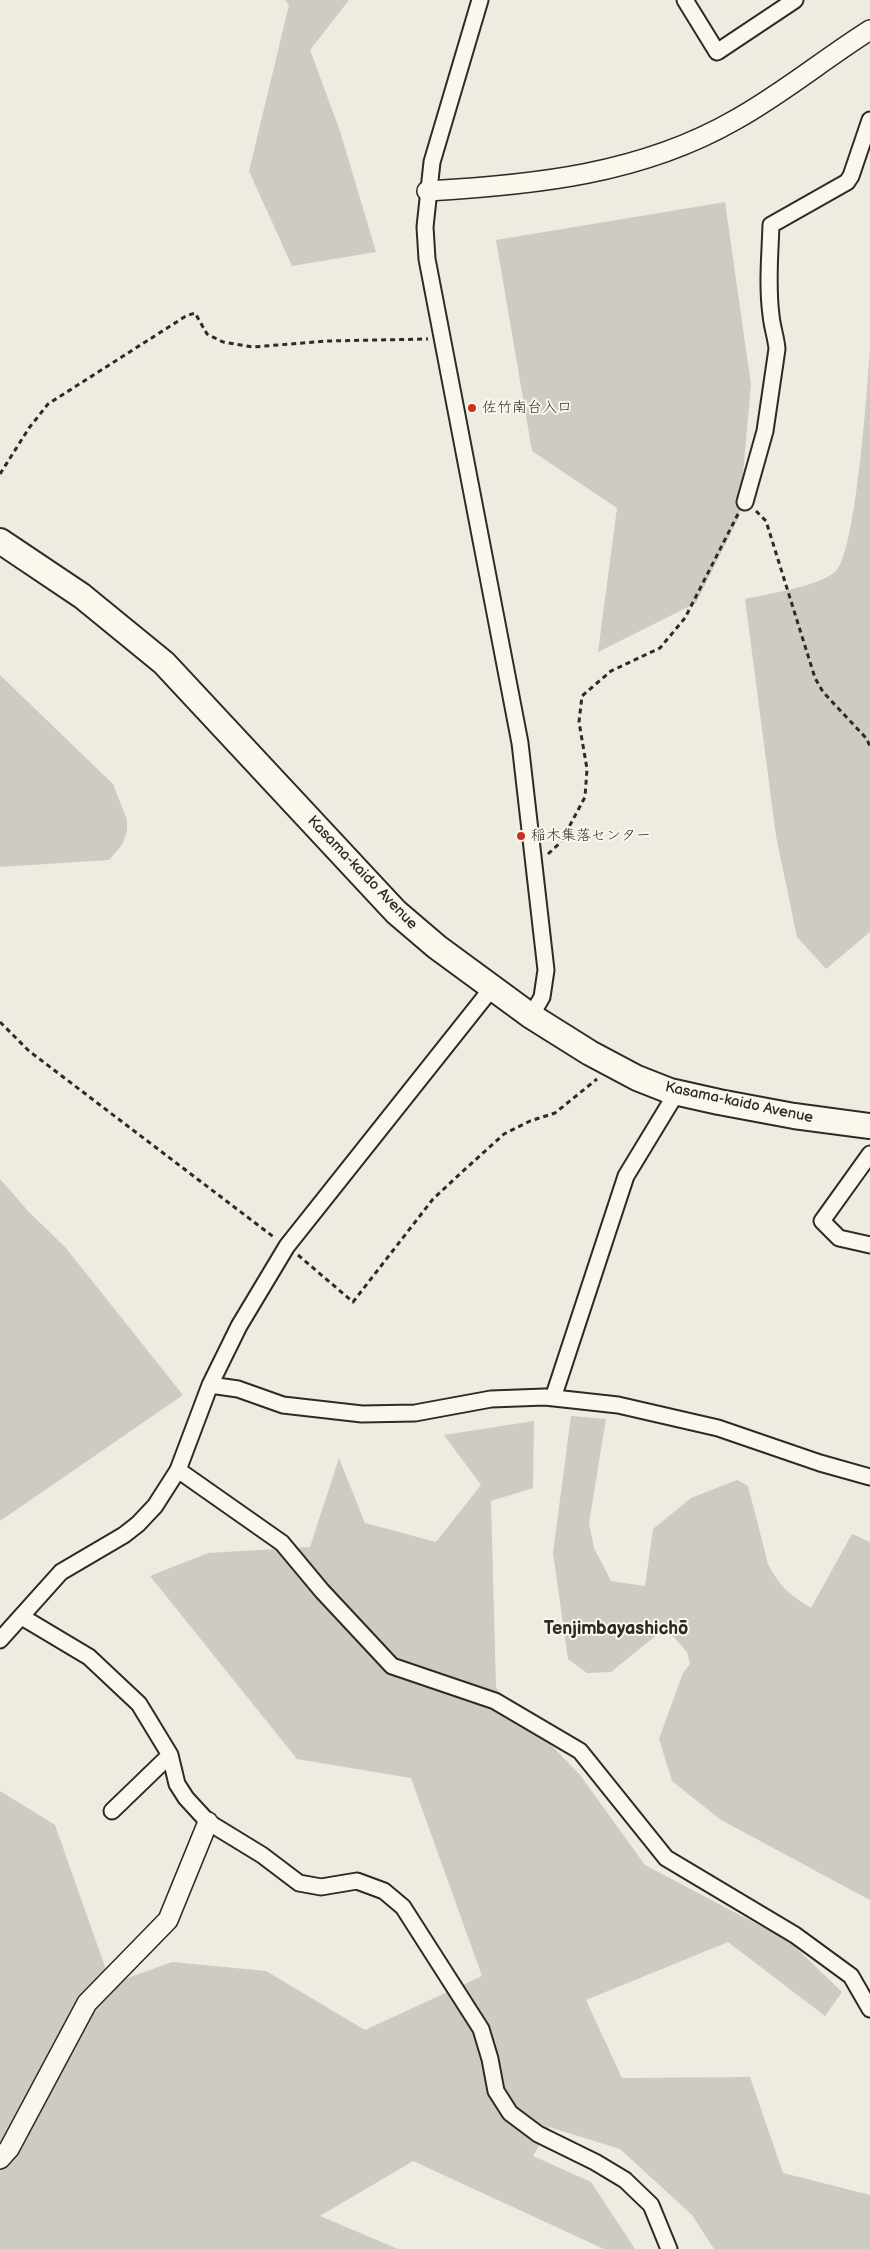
<!DOCTYPE html>
<meta charset="utf-8">
<style>
body{margin:0}
canvas{display:block;background:#eeebe0}
</style>
<canvas width="870" height="2249"></canvas>
<script>
const c = document.querySelector('canvas').getContext('2d');
c.lineJoin = 'round';
function fill(path, color) { c.fillStyle = color; c.fill(path, 'evenodd'); }
function trace(path, color, width, dash) { c.strokeStyle = color; c.lineWidth = width; c.lineCap = dash ? 'butt' : 'round'; c.setLineDash(dash || []); c.stroke(path); }
function write(font, color, halo, rows, align = 'center') {
  c.font = font + ' "Balsamiq Sans","Klee One",sans-serif'; c.lineWidth = 4; c.setLineDash([]); c.textBaseline = 'middle'; c.strokeStyle = halo; c.fillStyle = color; for (const [text, x, y, turn = 0] of rows) {
    c.save(); c.translate(x, y); c.rotate((+turn || 0) * Math.PI / 180); c.textAlign = isNaN(turn) ? turn : align; if (halo) c.strokeText(text, 0, 0); c.fillText(text, 0, 0); c.restore();
  }
}
fill(new Path2D(`
 M285,0h64l-39,50 30,81 36,121 -84,14 -43,-95 40,-166z
 M725,202l26,183 -12,132 -43,86 -98,49 19,-144 -85,-57 -36,-211z
 M870,346v586l-44,37 -29,-32 -21,-101 -31,-237c22,-5 76,-13 91,-28 20,-20 32,-189 34,-225z
 M0,675l113,109 14,36v11l-5,14 -13,15 -109,7z
 M0,1179l29,33 36,35 118,148 -183,126z
 M571,1416l35,3 -17,104 5,25 17,33 34,5 8,-57 38,-31 46,-18 11,6 20,78c11,22 22,31 43,44l41,-74 18,8v358l-149,-80 -49,-39 -13,-42 24,-66 7,-9 -3,-12 -16,-18 -12,-1 -48,39 -24,1 -19,-14 -15,-106z
 M534,1421l-1,67 -42,13 5,187 84,87 65,90 144,76 53,51 -17,24 -97,-74 -142,58 36,78 128,-1 33,96 87,22v54h-156l-22,-34 -72,-66 -71,-22 -16,29 58,26 44,67h-31l-191,-88 -93,55 78,33h-398v-458l55,34 56,159 61,-22 94,9 99,59 117,-54 -71,-198 -114,-19 -147,-183 58,-23 102,-6 29,-89 26,65 71,19 45,-57 -37,-50z`), '#cecbc2');
const minor = new Path2D(`
 M480,0l-48,162 -7,65 2,32 93,484 26,227 -4,27 -11,19
 M685,0l32,52 78,-52
 M745,502l20,-71 12,-82c-1,-12 -5,-22 -6,-34 -4,-30 -1,-60 0,-90l76,-43 4,-6 19,-56
 M870,1154l-48,67 17,17 31,7
 M210,1385l28,4 45,16 79,9 53,-1 76,-14 54,-2 73,8 100,23 102,35 50,14
 M553,1398l73,-222 51,-84
 M178,1470l104,73 40,48 70,75 103,35 85,50 86,107 129,77 56,41 19,33
 M22,1617l67,40 50,47 31,51 7,29 9,14 22,24 54,33 37,28 22,4 36,-6 27,10 19,16 78,122 9,30 6,32 14,22 28,21 57,28 30,18 26,25 18,44
 M0,1640l61,-68 63,-37 14,-11 17,-18 23,-36 32,-85 29,-59 48,-80 205,-258
 M112,1811l58,-56`);
const tertiary = new Path2D(`
 M427,191c107,-6 214,-17 308,-71 47,-26 89,-61 135,-90
 M0,2159l9,-10 78,-146 81,-83 40,-98`);
const primary = new Path2D(`
 M0,541l82,55 82,67 232,249 41,35 94,69 59,37 47,25 33,13 49,11 75,14 76,10`);
trace(minor, '#2b2b2b', 19);
trace(tertiary, '#2b2b2b', 22);
trace(primary, '#2b2b2b', 28);
trace(new Path2D(`
 M0,474l29,-46 19,-24 138,-88 9,-3 12,21 16,8 30,5 74,-6 101,-2
 M756,511l10,10 49,157 8,14 43,46 4,8
 M548,854l13,-12 24,-45 2,-28 -8,-47 3,-26 29,-25 49,-23 25,-30 53,-104
 M0,1022l29,29 246,187
 M298,1255l55,47 80,-103 29,-27 42,-38 26,-13 25,-8 42,-34`), '#2b2b2b', 3, [5, 4]);
trace(minor, '#fbf7ec', 15);
trace(tertiary, '#fbf7ec', 19);
trace(primary, '#fbf7ec', 24);
for (const [x, y, r, color] of [
 [472,408,5,"#c8321e"],
 [521,836,5,"#c8321e"]
]) { const dot = new Path2D(); dot.arc(x, y, r, 0, 2 * Math.PI); c.fillStyle = color; c.fill(dot); trace(dot, '#fbf7ec', 2); }
write('15px', '#2b2b2b', '#fbf7ec', [
 ["佐竹南台入口",482,408],
 ["稲木集落センター",531,836]
], 'left');
write('15px', '#2b2b2b', '#fbf7ec', [
 ["Kasama-kaido Avenue",362,873,46],
 ["Kasama-kaido Avenue",739,1103,12]
]);
write('bold 18px', '#2b2b2b', '#fbf7ec', [
 ["Tenjimbayashichō",616,1629]
]);
</script>
